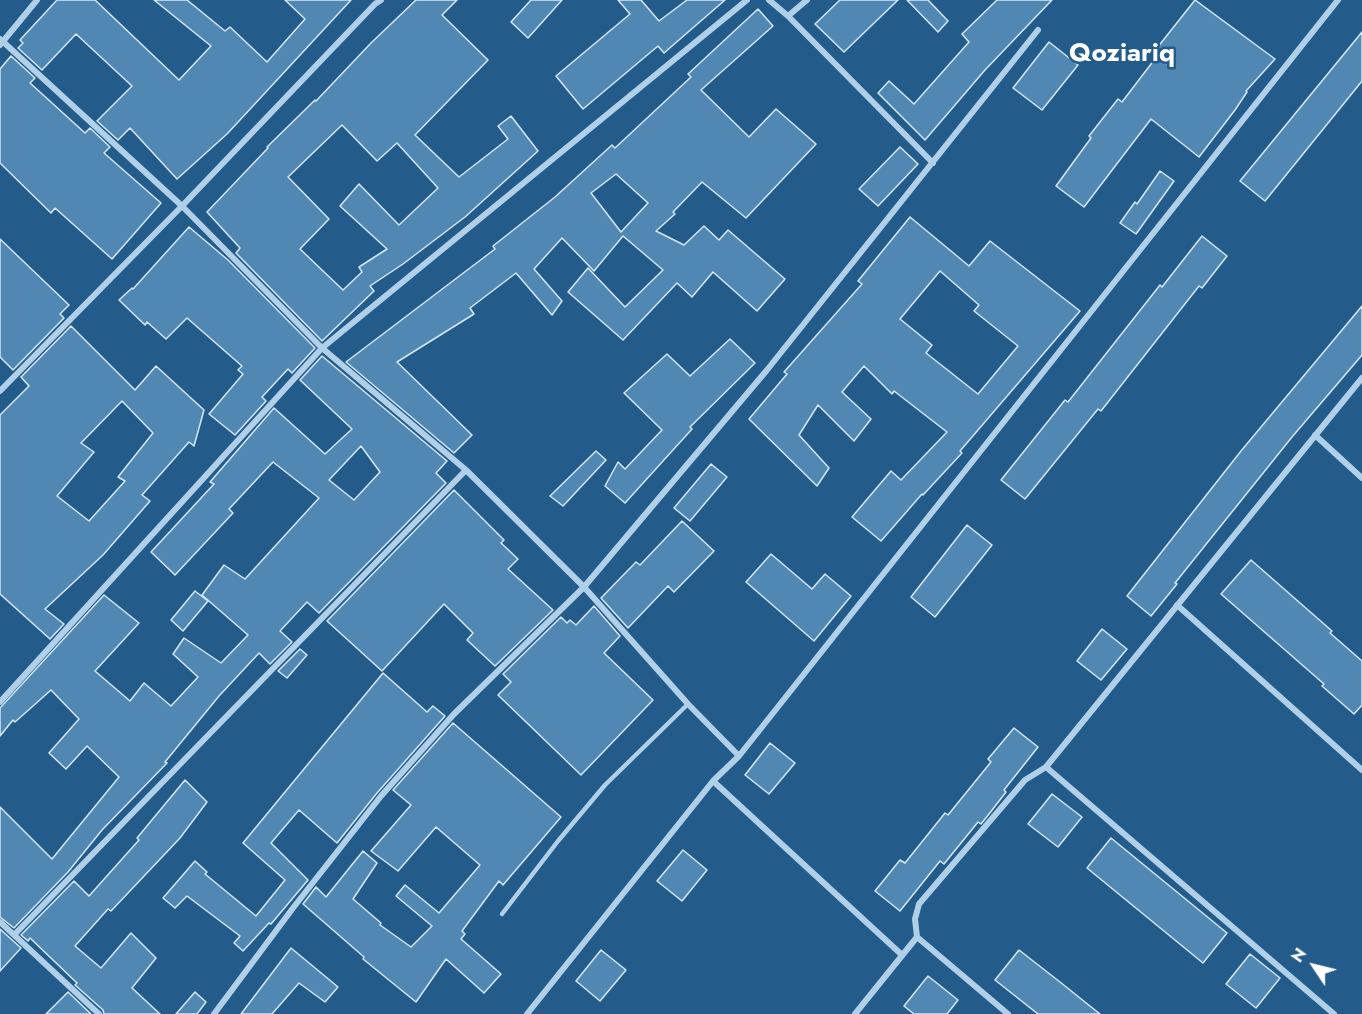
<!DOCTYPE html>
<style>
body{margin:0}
#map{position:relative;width:1362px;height:1014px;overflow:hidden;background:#235b8a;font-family:Jost,sans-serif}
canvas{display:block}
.north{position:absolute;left:1284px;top:936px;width:60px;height:60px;-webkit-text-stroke:4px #235b8a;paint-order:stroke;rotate:305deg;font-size:16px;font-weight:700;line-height:24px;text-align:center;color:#fff}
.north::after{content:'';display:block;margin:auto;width:21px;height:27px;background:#fff;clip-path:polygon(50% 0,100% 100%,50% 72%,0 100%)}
</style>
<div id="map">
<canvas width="1362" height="1014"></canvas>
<div class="north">N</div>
</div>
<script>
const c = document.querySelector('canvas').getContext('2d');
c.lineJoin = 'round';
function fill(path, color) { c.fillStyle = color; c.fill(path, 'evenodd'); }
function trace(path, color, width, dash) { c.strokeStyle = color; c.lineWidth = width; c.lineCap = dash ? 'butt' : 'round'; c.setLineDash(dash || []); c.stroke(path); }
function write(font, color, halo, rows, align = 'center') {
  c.font = font + ' Jost,sans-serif'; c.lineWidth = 5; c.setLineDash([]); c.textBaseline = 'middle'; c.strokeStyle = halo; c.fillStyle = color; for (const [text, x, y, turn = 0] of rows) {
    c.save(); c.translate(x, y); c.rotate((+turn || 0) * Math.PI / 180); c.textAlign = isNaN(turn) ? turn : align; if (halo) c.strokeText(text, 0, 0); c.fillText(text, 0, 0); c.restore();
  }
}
const building = new Path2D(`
 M57,0h38l84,80 32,-34 -57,-46h33l38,31 5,-4 37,35 38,-43 -20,-19h66l-124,134 -50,45 -47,-51 -12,12 -21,-19 35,-35 -56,-52 -34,36 -24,-22 5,-5 -3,-3z
 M416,0h41l-15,15 46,45 -73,75 44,42 49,-38 -10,-13 13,-10 27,35 -73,66 -62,47 -33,22 4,5 -52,50 -86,-88 4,-5 -33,-36 61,-64 -1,-1 48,-47 1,1 55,-58zM342,125l35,36 20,-18 41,45 -39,37 -40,-41 -19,22 47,43 -28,18 3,5 -19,18 -43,-41 29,-30 -41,-42z
 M531,0h31l-34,38 -17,-16z
 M618,0h23l18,21 28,-21h38l-61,53 -6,-7 -75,63 -27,-33 74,-62z
 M840,0h58l-54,52 -29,-28z
 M907,0h21l20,21 -10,11z
 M997,0h55l-67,70 -60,70 -47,-47 11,-12 25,23 55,-62 -7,-8z
 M1195,0l80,59 -29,32 1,1 -12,18 -36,47 -48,-38 -67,88 -28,-21 35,-48 -2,-2 29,-37 4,3 39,-51 -4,-3z
 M758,9l15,17 -72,64 48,47 27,-28 40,35 -70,74 -44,-36 -29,30 2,2 -19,17 28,14 20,-19 15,14 9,-10 57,49 -28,32 -44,-39 -21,25 -15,-14 -54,57 -55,-48 20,-24 37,39 38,-37 -40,-34 -29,35 -32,-33 -28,31 28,32 -10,14 -36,-42 -46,35 4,6 -77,48 75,73 -18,18 -108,-91 149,-113 -2,-3 62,-49 57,-52 3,3 76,-71 -3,-3zM616,174l32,29 -27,29 -30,-39z
 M1362,32v49l-97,120 -25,-20z
 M1049,42l29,23 -36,45 -29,-22z
 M11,56l24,22 -5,5 55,50 5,-5 20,19 -6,6 57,50 -49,56 -57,-51 -4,5 -51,-50v-94z
 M900,147l18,17 -40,42 -19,-17z
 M1160,171l14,10 -38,53 -16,-11 15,-21 2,2z
 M910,217l59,49 21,-25 90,70 -120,140 2,2 -39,42 -1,-1 -41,47 -29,-24 39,-46 10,9 46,-48 -53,-41 -2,3 -28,-28 -22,26 29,27 -17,22 -36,-36 -19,30 30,33 -12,18 -68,-67 38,-45 -3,-2 78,-88 -4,-3zM940,271l39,34 -5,6 44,35 -40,48 -52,-41 6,-8 -32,-26z
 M189,227l39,33 87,88 -23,25 -4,-4 -26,28 4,4 -31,34 -26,-21 34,-40 -5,-4 4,-4 -55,-48 -21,21 -19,-17 -2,3 -26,-25 13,-12 1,1z
 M1202,236l25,20 -25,32 -3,-2 -98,125 -3,-2 -73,90 -24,-19 64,-80 3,2 92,-117 2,2z
 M0,239l69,66 -9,9 4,4 -51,52 -13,-13z
 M1362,306v49l-70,82 -117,146 2,1 -26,32 -24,-20 114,-145z
 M71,326l64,64 21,-24 48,44 -10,36 -5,-4 -47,53 8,6 -47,54 -58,54 19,15 -14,15 -50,-45v-179l29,-29 -8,-9zM122,401l31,32 -35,44 7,4 -36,40 -32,-25 37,-44 -13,-9z
 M730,339l25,24 -65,64 2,2 -67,74 -20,-17 13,-24 7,7 37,-39 -38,-37 43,-39 23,22z
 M322,356l125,105 -11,12 10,10 -127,130 -12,-11 -27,29 12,11 -22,22 -11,-11 -40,43 -54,66 2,1 -65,67 -34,42 -54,56 -14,-11v-110l52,52 67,-82 -32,-31 -21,23 -17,-16 30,-34 -28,-29 -36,32 -2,-2 -13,16v-28l104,-113 35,28 -44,48 35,30 14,-18 27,23 27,-29 -25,-23 11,-16 37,25 27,-28 -46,-40 22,-30 21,14 74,-81 -46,-36 -44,47 4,4 -58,62 -24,-23 63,-68 -4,-2 64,-74 51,46 27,-25 -52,-49zM361,446l19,26 -26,28 -25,-20z
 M596,451l10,9 -43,46 -13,-10z
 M711,464l16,13 -37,44 -16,-13z
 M454,490l50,50 -3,3 17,16 -10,10 45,41 -58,56 -28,-26 6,-7 -29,-29 -62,67 -55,-50z
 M682,521l32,30 -40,41 -6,-6 -40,42 -27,-30 35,-36 4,3z
 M967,525l25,20 -57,72 -24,-20z
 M771,554l41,35 13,-15 26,22 -37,45 -68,-59z
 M1251,560l81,71 -2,2 32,28v44l-8,9 -32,-28 2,-2 -103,-90z
 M195,591l13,10 -25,30 -12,-11z
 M594,606l26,30 -16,17 49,47 -72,75 -83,-80 13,-13 -8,-8 58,-57 6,6 3,-3 6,5z
 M1102,629l25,20 -26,31 -24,-19z
 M300,649l7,6 -20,23 -9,-7z
 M383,673l44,39 6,-6 12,10 -68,77 -40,50 -38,-33 -28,33 37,37 -37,44 -2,-1 -26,28 -9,-8 6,-7 -53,-40 -12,12 -12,-10 32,-37 12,11 -2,2 51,42 29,-36 -42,-37z
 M453,723l108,94 -58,68 -4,-4 -37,50 3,3 -4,5 40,35 -17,19 -38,-34 -30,43 -53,-43 1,-2 -61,-53 13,-17 10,10 37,-46 14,12 -24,36 28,24 -1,2 31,22 21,-21 -36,-30 9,-11 34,28 41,-48 -44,-38 -38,44 -27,-20 40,-46 -18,-15z
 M1014,728l24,19 -34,43 2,2 -17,22 -8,10 -3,-2 -34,42 -4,-3 -40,50 -25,-20 25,-31 5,3 40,-50 3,2 43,-53 -3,-3z
 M770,743l25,20 -26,31 -24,-19z
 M185,780l22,22 -27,36 -69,73 -3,-2 -33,37 26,22 30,-35 25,25 -24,30 28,26h-56l-1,-4 -28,-25 2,-2 -47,-45 -2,3 -7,-6 53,-54 15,15 50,-56 -2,-2z
 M1052,794l30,23 -24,30 -30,-23z
 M1111,838l116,95 -24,30 -116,-95z
 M683,850l24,20 -25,31 -25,-20z
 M0,929l21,19 -21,23z
 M291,948l47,39 -13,15 -26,-19 -27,31h-31z
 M601,950l25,20 -26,31 -24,-20z
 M1019,950l41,32 40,32h-62l-43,-34z
 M1250,954l30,24 -24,30 -30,-24z
 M928,976l30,24 -11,14h-33l-10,-8z
 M68,992l23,22h-45z
 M195,992l11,10 -9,12h-21z`);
fill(building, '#5087b3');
trace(building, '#d4e8f8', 1.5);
trace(new Path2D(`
 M502,914l56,-73 47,-56 83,-81`), '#b0d0ea', 4.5);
trace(new Path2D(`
 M769,0l19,16 145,147
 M788,16l19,-16
 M0,39l182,167 140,142 144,122 118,117 104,117 51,52
 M0,45l37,-45
 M0,391l182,-185 193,-202 6,-4
 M1315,435l47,43
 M1177,605l185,165
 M0,702l322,-354 425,-348
 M1046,767l288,247
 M713,781l189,174
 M0,922l99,92
 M14,935l452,-465
 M917,937l91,77
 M214,1014l79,-106 88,-112 73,-82 130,-127 183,-217 271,-340
 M527,1014l186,-233 26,-25 599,-756
 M855,1014l62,-77 -2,-18 4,-15 106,-124 21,-13 316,-389`), '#b0d0ea', 6);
write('bold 26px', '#fff', '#235b8a', [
 ["Qoziariq",1122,55]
]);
</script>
